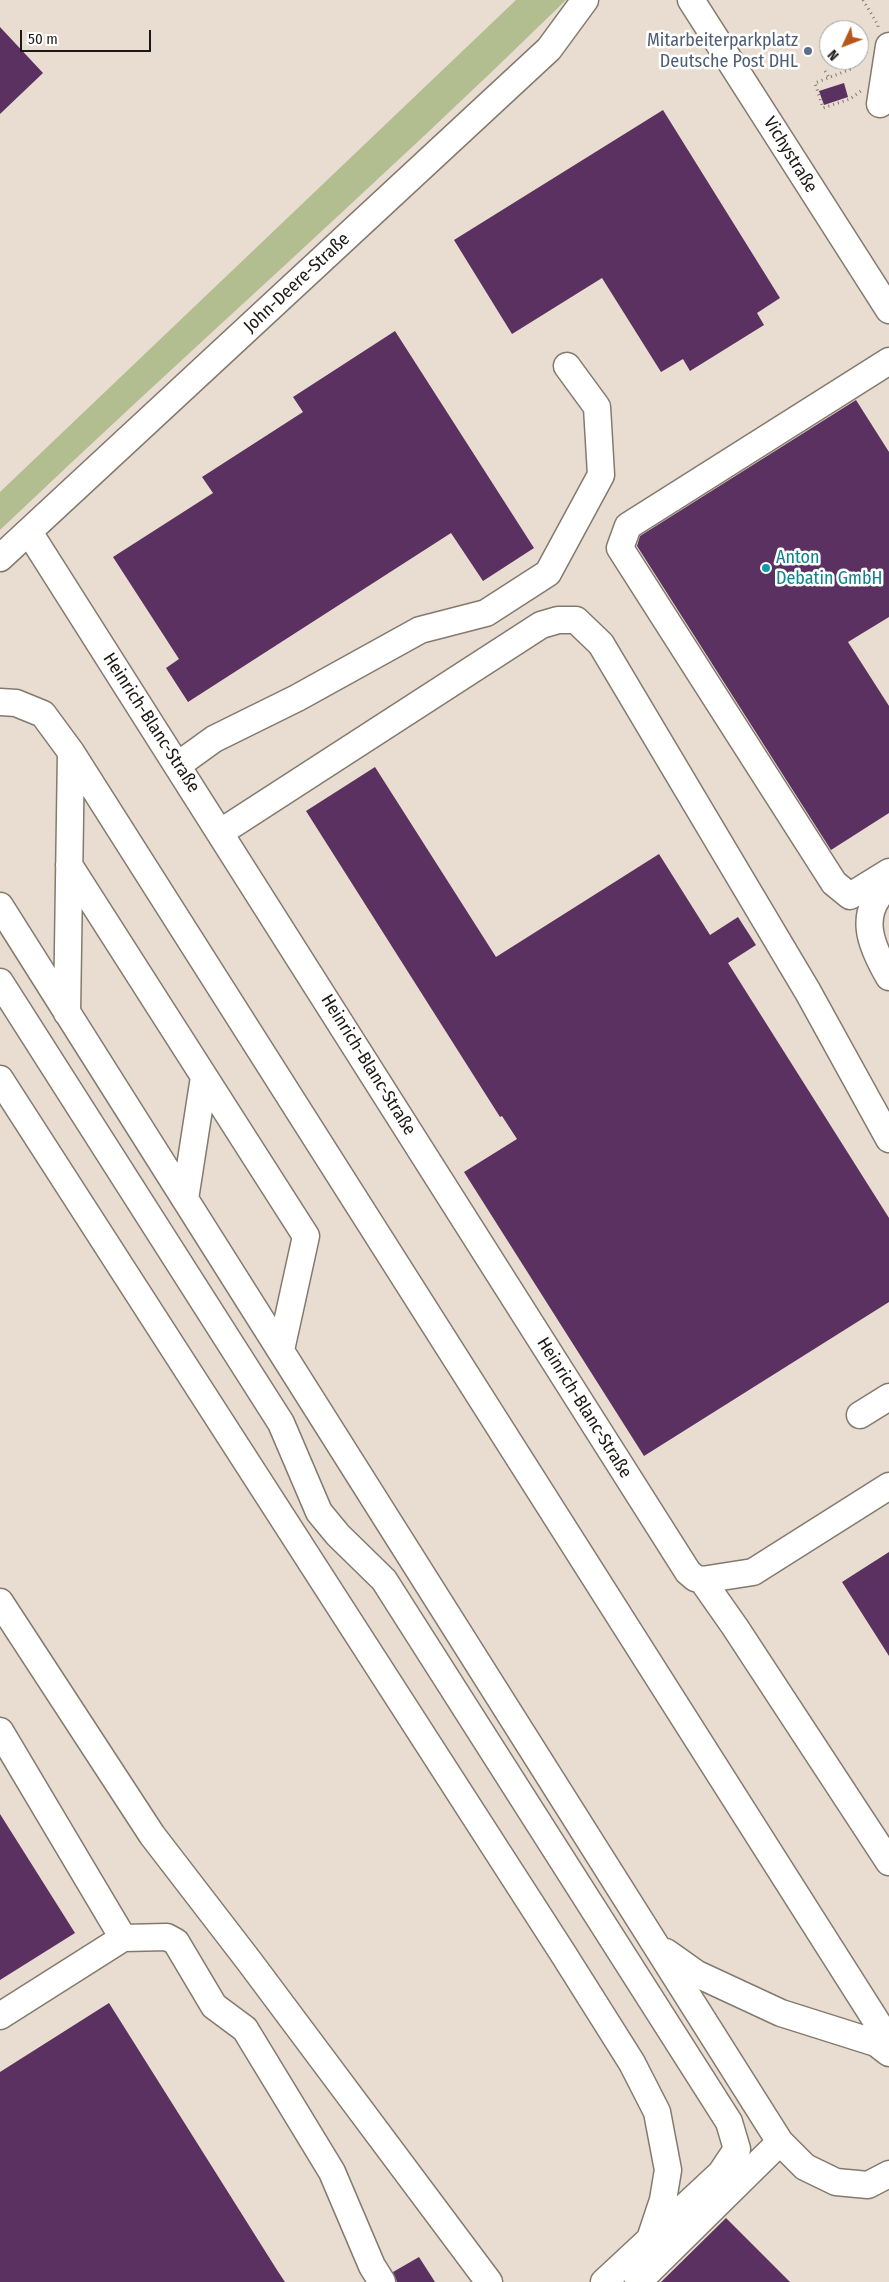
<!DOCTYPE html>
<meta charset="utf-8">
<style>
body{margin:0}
#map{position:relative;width:889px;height:2282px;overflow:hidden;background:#e8ddd0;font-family:"Fira Sans Condensed",sans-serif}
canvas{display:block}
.north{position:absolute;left:819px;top:20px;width:50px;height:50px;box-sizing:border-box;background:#fff;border:1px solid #a4a3a1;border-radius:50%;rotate:227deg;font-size:14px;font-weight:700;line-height:20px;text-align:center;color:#1c1813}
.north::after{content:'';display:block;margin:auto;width:18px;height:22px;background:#b7551a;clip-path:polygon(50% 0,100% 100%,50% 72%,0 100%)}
.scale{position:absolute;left:20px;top:30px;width:131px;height:22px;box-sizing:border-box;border:2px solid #1c1813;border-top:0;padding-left:6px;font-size:15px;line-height:18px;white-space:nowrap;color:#1c1813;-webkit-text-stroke:4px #fff;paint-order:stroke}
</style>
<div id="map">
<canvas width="889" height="2282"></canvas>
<div class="north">N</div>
<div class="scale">50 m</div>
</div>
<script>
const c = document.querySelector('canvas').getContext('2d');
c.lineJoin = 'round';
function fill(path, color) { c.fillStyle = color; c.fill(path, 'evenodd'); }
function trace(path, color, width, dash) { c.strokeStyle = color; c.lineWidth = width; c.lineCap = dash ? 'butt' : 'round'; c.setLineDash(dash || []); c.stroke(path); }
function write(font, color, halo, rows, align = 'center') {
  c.font = font + ' "Fira Sans Condensed",sans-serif'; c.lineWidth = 5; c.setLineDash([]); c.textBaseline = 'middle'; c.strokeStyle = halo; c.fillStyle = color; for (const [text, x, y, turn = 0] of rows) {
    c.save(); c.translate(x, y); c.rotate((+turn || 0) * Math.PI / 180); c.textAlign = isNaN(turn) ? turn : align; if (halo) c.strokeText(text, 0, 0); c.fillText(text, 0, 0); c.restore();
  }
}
fill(new Path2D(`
 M516,0h50c-185,181 -379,352 -566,530v-38z`), '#b2bd90');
fill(new Path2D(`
 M0,27l43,46 -43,41z
 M844,83l4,14 -24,8 -5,-14z
 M663,110l117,188 -23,15 7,12 -74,46 -7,-12 -22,13 -59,-94 -90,56 -58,-94z
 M395,331l139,217 -51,33 -32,-48 -263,169 -22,-34 13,-9 -66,-102 100,-64 -11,-16 101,-65 -10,-15z
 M856,400l33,52v165l-41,25 41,64v107l-58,37 -194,-304 3,-10z
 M375,767l121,190 163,-103 51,81 28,-18 18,28 -28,18 161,255v84l-245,154 -180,-284 53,-33 -15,-23 -2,1 -194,-306z
 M889,1552v104l-47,-74z
 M0,1814l75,119 -75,47z
 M109,2003l168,267 8,12h-285v-210z
 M726,2218l64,64h-129z
 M419,2257l16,25h-38l-4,-10z`), '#5a3160');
const minor = new Path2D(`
 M691,0l198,310
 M880,104l9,-58
 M889,361l-261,165 -8,22 214,335 16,13 39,-24
 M29,532l659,1040 7,6 7,2 51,-8 136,-86
 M0,558l549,-509 36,-49
 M0,702l16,1 27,11 28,38 818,1289
 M178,765l36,-26 83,-41 123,-68 66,-17 62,-40 53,-98 -4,-68 -30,-41
 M221,832l320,-207 17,-5h18l25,24 207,348 81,147
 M69,865l237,371 -25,114
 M889,885c-33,28 -18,61 0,92
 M0,906l780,1236
 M0,982l281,441 38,89 19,23 46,45 345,542 8,27 -16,24 -117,109
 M67,1013l4,-261
 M0,1079l564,876 68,108 25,49 11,58 -5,30 -12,36
 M185,1199l19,-122
 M860,1415l29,-18
 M702,1580l33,47 154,235
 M0,1602l152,233 97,126 240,321
 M0,1731l123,207
 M666,1952l31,22 84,39 95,30 13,10
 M0,2016l123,-78 44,-1 9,5 38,64 31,23 87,143 40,94 10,16
 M638,2282l142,-140 25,25 31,15 32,3 21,-11`);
trace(minor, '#837a6d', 29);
trace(new Path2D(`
 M863,0l15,25v3
 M859,37l3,5 -3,7
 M854,60l-3,9 -36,14 8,25 27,-9 11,-8
 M825,71l5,8`), '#7e776e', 3, [1, 4]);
trace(minor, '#fff', 26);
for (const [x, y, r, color] of [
 [808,51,5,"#5c6f8a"],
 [766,568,5,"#0f9aa8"]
]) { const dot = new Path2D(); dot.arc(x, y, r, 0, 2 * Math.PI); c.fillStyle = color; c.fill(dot); trace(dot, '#fff', 2); }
write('18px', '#4e5e75', '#fff', [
 ["Mitarbeiterparkplatz",798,41],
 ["Deutsche Post DHL",798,62]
], 'right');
write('18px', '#1c1813', '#fff', [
 ["Vichystraße",790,155,58],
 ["John-Deere-Straße",297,283,-43],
 ["Heinrich-Blanc-Straße",151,723,57],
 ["Heinrich-Blanc-Straße",368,1065,58],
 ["Heinrich-Blanc-Straße",584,1408,58]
]);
write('18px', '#0d838f', '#fff', [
 ["Anton",776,558],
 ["Debatin GmbH",776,579]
], 'left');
</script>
